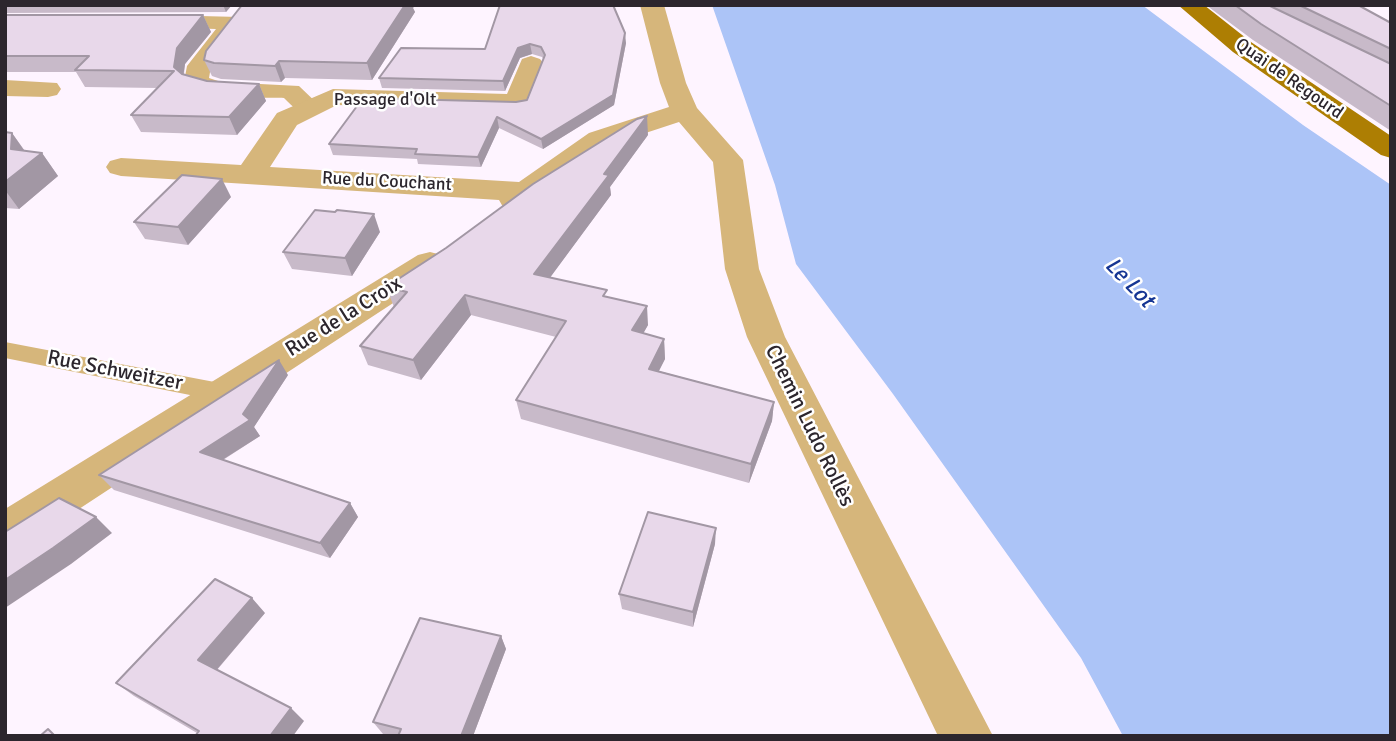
<!DOCTYPE html>
<meta charset="utf-8">
<style>
body{margin:0}
#map{position:relative;width:1396px;height:741px;overflow:hidden;background:#fef4ff;font-family:Signika,sans-serif}
canvas{display:block}
.frame{position:absolute;inset:0;border:7px solid #2c262d;pointer-events:none}
</style>
<div id="map">
<canvas width="1396" height="741"></canvas>
<div class="frame"></div>
</div>
<script>
const c = document.querySelector('canvas').getContext('2d');
c.lineJoin = 'round';
function fill(path, color) { c.fillStyle = color; c.fill(path, 'evenodd'); }
function trace(path, color, width, dash) { c.strokeStyle = color; c.lineWidth = width; c.lineCap = dash ? 'butt' : 'round'; c.setLineDash(dash || []); c.stroke(path); }
function write(font, color, halo, rows, align = 'center') {
  c.font = font + ' Signika,sans-serif'; c.lineWidth = 5; c.setLineDash([]); c.textBaseline = 'middle'; c.strokeStyle = halo; c.fillStyle = color; for (const [text, x, y, turn = 0] of rows) {
    c.save(); c.translate(x, y); c.rotate((+turn || 0) * Math.PI / 180); c.textAlign = isNaN(turn) ? turn : align; if (halo) c.strokeText(text, 0, 0); c.fillText(text, 0, 0); c.restore();
  }
}
fill(new Path2D(`
 M712,5h430l161,120 88,60v551h-268l-42,-78 -188,-264 -97,-130 -21,-79z`), '#acc4f7');
fill(new Path2D(`
 M5,342l220,42 8,3 4,6 -4,6 -8,3 -220,-44z`), '#d6b67b');
fill(new Path2D(`
 M159,15l81,2 3,5 -32,44 -2,12 12,4 78,4 23,22 -4,5c-16,4 -23,-4 -34,-15 -23,-1 -86,4 -100,-16l3,-16 29,-37 -65,-2 -3,-5 3,-5z`), '#d6b67b');
fill(new Path2D(`
 M640,5h24l22,78 11,25 46,52 16,109 26,68 208,399h-55l-191,-399 -22,-68 -12,-107 -34,-40 -70,23 -84,62 -11,2 -11,-2 -4,-7 -378,-24 -11,-3 -4,-6 4,-6 11,-3 120,7 36,-52 56,-24 174,5 15,-35 9,-3 9,3 4,5 -16,44 -10,2 -181,-5 -40,20 -27,42 249,15 70,-49 80,-26 -9,-24z
 M5,80l52,3 4,6 -4,6 -9,2 -43,-1z
 M430,252l12,3 5,8 -5,8 -421,276 -16,6v-44l413,-254z`), '#d6b67b');
fill(new Path2D(`
 M1178,5h26l47,37 140,94v22l-10,-3 -148,-103z`), '#ad7e03');
fill(new Path2D(`
 M5,5h227l-6,7 -221,1z
 M242,5h173l-2,3 2,4 -43,68 -87,-2 -4,4 -60,-3 -9,-3 -8,-16z
 M500,5l126,38 -12,62 -71,44 -44,-21 -18,39 -63,-3 -1,-5 -84,-4 -4,-11 198,-44 16,-41 -1,-2 -10,-3 -12,4 -15,33 -123,-3 -3,-10 106,-29z
 M1206,5h152l33,18v108l-138,-91z
 M5,15h198l8,17 -26,32 -1,10 23,7 52,3 7,17 -29,34 -96,-3 -10,-17 27,-27 -73,-1 -9,-15h-71z
 M5,132l7,1 13,18 17,2 16,23 -39,33 -14,-1z
 M648,135l-38,52 1,8 -61,82 58,20 40,28 -5,8 21,6 1,20 -6,12 115,31 -2,19 -23,62 -228,-64 -5,-19 40,-63 -85,-22 -50,65 -53,-15 -8,-19 34,-39 -8,-20z
 M231,197l-43,48 -43,-6 -11,-17z
 M380,232l-28,44 -60,-7 -9,-17z
 M288,375l-34,52 6,9 -37,24 127,43 8,14 -28,41 -216,-68 -15,-15z
 M715,544l-22,83 -71,-18 -3,-15z
 M265,613l-48,57 87,51 -107,12 -63,-37 -18,-13z
 M501,636l5,13 -33,87h-83l-7,-2 -10,-12z`), '#c8bac9');
fill(new Path2D(`
 M223,5h9l-6,7z
 M405,5h10l-2,3 2,4 -43,68 -5,-17z
 M203,15l8,17 -26,32 -3,20 -8,-17 3,-19z
 M625,33l1,10 -12,62 -71,44 -2,-10z
 M530,44l2,10 -12,4 -15,33 -2,-10 15,-33z
 M279,61l6,17 -4,4 -6,-16z
 M259,84l7,17 -29,34 -8,-18z
 M647,116l1,19 -38,52 1,8 -73,99 -4,-20 70,-100z
 M497,117l2,11 -18,39 -3,-10z
 M12,133l16,23 14,-3 16,23 -39,33 -14,-19v-8z
 M222,179l9,18 -43,48 -10,-18z
 M374,214l6,18 -28,44 -7,-18z
 M465,295l6,20 -50,65 -8,-20z
 M647,306l1,19 -14,25 -2,-20z
 M664,339l1,20 -15,29 -1,-19z
 M279,360l9,15 -34,52 6,9 -49,31 -11,-15 43,-38z
 M774,402l-2,19 -23,62 2,-19z
 M350,503l8,14 -28,41 -10,-15z
 M96,517l16,16 -41,31 -66,44v-28z
 M716,528l-1,16 -22,83v-15z
 M252,598l13,15 -52,61 -15,-14z
 M501,636l5,13 -33,87h-12z
 M291,708l13,13 -11,15h-23z`), '#a297a4');
const building = new Path2D(`
 M242,5h163l-38,58 -88,-2 -4,5 -61,-3 -10,-3 2,-9z
 M500,5h113l12,28 -12,62 -72,44 -44,-22 -19,40 -63,-3 2,-5 -88,-5 34,-46 153,4 11,-2 18,-45 -4,-8 -11,-3 -12,4 -15,33 -124,-3 22,-30 84,1z
 M1235,5h33l123,59v42l-130,-82z
 M1299,5h59l33,18v26z
 M5,15h198l-26,33 -3,19 8,7 25,7 52,3 -30,33 -98,-2 43,-44 -99,-1 14,-14h-84z
 M647,116l-43,58 5,1 -75,99 73,16 -4,6 44,10 -15,24 32,9 -15,30 125,33 -23,62 -235,-64 50,-79 -101,-26 -52,65 -53,-14 47,-54 -21,-5 60,-39 87,-64 104,-65z
 M5,132l7,1 -1,16 31,4 -37,29z
 M182,175l40,4 -44,48 -44,-5z
 M315,210l20,2 2,-2 37,4 -29,44 -62,-6z
 M279,360l-36,54 7,6 -50,32 150,51 -30,40 -221,-68z
 M59,498l37,19 -43,31 -48,32v-48z
 M648,512l68,16 -23,84 -74,-18z
 M215,579l37,19 -54,62 93,48 -21,28h-75l4,-5 -83,-48z
 M420,618l81,18 -40,100h-63l3,-7 -28,-7z
 M48,729l7,7h-15z`);
fill(building, '#e8d8ea');
trace(building, '#a297a4', 2);
write('18px', '#2c262d', '#fff', [
 ["Quai de Regourd",1289,79,35],
 ["Passage d'Olt",385,100],
 ["Rue du Couchant",387,182,3]
]);
write('21px', '#2c262d', '#fff', [
 ["Rue de la Croix",344,317,-32],
 ["Rue Schweitzer",115,371,11],
 ["Chemin Ludo Rollès",809,426,64]
]);
write('italic 23px', '#153593', '#fff', [
 ["Le Lot",1129,283,46]
]);
</script>
